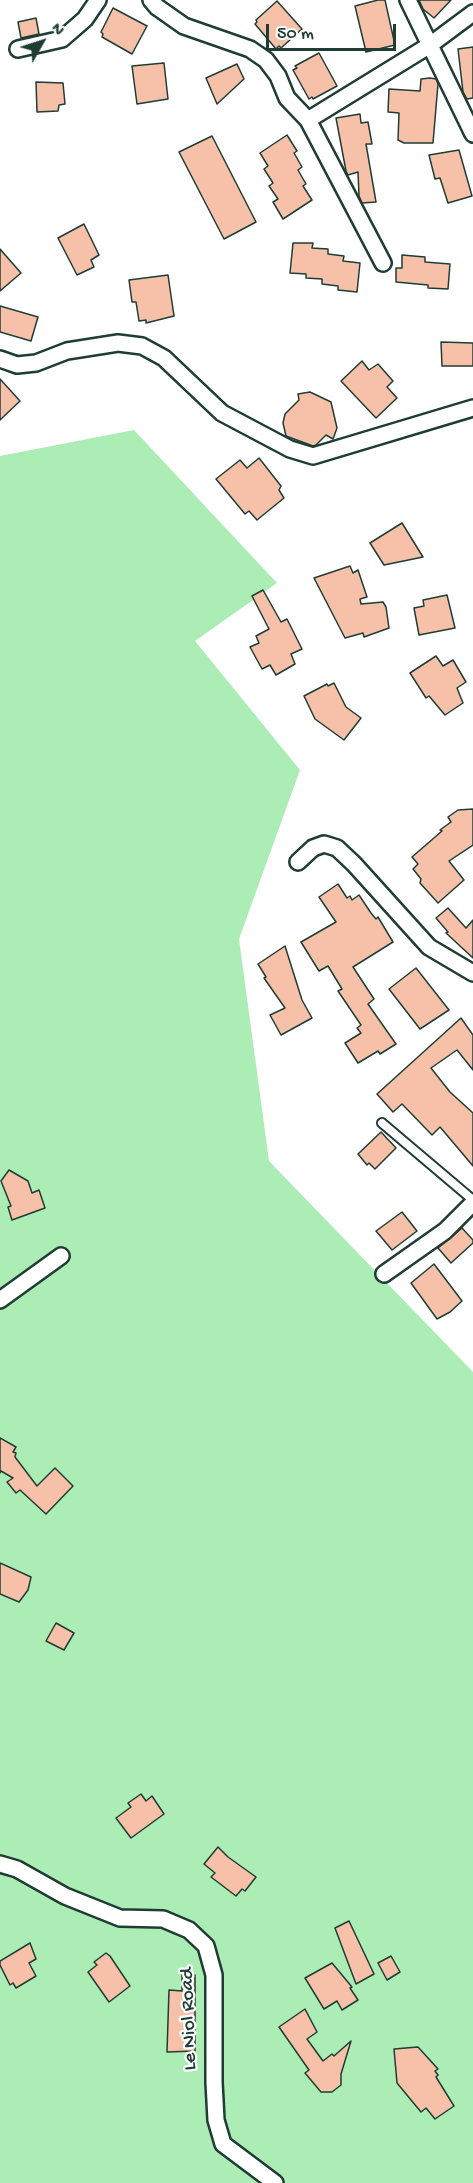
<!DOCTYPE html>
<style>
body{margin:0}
#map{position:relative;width:473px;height:2183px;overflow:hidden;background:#fff;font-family:"Gochi Hand",sans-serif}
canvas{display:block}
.north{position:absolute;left:12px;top:12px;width:60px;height:60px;-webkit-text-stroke:4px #fff;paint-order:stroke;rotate:51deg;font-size:16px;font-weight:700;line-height:24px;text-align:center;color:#1f3d34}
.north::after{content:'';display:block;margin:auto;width:21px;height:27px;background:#1f3d34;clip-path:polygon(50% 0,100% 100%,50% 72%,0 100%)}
.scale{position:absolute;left:266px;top:24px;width:130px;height:27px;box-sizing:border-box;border:3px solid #1f3d34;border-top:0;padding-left:8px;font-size:18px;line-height:21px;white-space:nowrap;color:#1f3d34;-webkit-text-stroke:4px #fff;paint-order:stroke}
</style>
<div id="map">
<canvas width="473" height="2183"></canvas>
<div class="north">N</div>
<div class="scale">50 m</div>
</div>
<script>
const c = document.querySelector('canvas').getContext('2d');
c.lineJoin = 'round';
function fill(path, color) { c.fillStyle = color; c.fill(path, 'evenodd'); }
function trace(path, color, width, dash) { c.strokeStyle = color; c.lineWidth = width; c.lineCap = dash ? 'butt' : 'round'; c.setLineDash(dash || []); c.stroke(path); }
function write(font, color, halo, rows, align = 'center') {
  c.font = font + ' "Gochi Hand",sans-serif'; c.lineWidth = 4.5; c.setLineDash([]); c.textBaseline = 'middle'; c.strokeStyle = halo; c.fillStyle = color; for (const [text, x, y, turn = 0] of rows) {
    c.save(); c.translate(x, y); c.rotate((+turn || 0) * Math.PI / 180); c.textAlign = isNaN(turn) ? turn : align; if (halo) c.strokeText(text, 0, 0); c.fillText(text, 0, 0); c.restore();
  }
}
fill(new Path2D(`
 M134,430l143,153 -82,58 105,129 -61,169 30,222 204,211v811h-473v-1727z`), '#acedb5');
const building = new Path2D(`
 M378,0h7l10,45 -29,7 -11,-46z
 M419,0h32l-17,18 -11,-9z
 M277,1l25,28 -21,19 -2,-2 -3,3 -21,-25 2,-2 -1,-2z
 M113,8l34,18 -15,28 -30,-17 1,-3 -2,-2z
 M36,18l3,16 -18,4 -3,-16z
 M473,47v51l-6,1 -4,-7 -5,-43z
 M319,53l18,33 -24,13 -1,-2 -3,2 -16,-29 4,-2 -2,-2z
 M164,63l4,36 -31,5 -5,-38z
 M237,64l7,15 -27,25 -11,-26z
 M430,78l6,1 2,5 -5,59h-29l-6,-3 1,-27 -11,-1 1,-23 31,2 1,-12z
 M36,82l27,1 2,21 -6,1 -1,6 -21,1z
 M360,114l1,9 7,-1 4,22h-6l10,58 -14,1 -3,-7 -1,-24 -10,3 -2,-4 -10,-53z
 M287,135l10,16 -3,2 8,14 -4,3 8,14 -3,2 9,14 -29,19 -10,-17 5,-3 -9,-13 4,-3 -9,-14 4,-3 -8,-13z
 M212,136l44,86 -32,17 -45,-87z
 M459,150l13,46 -24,7 -8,-25 -5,1 -6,-24z
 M84,224l15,31 -8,5 3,7 -17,8 -19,-37z
 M293,243h20l-1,5 16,1v5l16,2 -1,5 17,2 -3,29 -19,-2v-4l-16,-2v-5l-16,-1v-4l-16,-1z
 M0,249l21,24 -21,18z
 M402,255l23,2v5l25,2 -2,25 -20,-1v-3l-32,-3v-14h6z
 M168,275l6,41 -28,7v-3l-7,1 -3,-19h-4l-3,-22z
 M0,306l38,11 -7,24 -31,-9z
 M441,342l32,1v23h-31z
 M362,361l7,9 9,-6 15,17 -6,6 10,11 -21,20 -35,-37z
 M0,379l20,22 -20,19z
 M310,392l21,10 6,26 -4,11 -7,-4 -10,10 -3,1 -27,-10 -3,-13 2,-9 14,-14 -1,-6z
 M259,458l22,28 -2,4 5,8 -27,22 -8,-9 -4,3 -29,-35 24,-19 7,8z
 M402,523l21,34 -39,8 -14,-22z
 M350,566l3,7 5,-3 9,27 -7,2 1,5 22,-2 3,5 3,21 -25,9 -1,-4 -18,5 -31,-60z
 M263,590l18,32 6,-3 15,30 -11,5 4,10 -19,11 -6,-10 -8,4 -12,-22 9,-4 -3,-7 13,-7 -17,-33z
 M447,595l8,33 -36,7 -5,-27 10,-2 -1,-6z
 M436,656l7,10 10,-6 13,22 -9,6 6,15 -18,12 -16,-19 -3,2 -16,-25z
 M334,683l12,24 15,11 -17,22 -29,-21 -11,-23 23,-12 1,2z
 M473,809v36l-24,16 15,19 -26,23 -18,-20 1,-4 -8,-10 5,-5 -6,-7 30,-26 -2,-1 11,-8 -3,-5 10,-7z
 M338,884l9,14 3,-2 2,4 7,-5 12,18 5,6 2,-2 15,25 -40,25 21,32 -6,5 28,40 -16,10 -2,-3 -20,12 -13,-20 16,-10 -4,-5 4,-3 -23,-34 4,-2 -14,-23 -9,5 -18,-29 35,-20 -17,-25z
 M448,908l18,20 7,-8v38l-27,-25 2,-1 -12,-14z
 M285,946l17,54 10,18 -31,17 -11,-20 15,-7 -21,-30 2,-1 -8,-13z
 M416,968l33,42 -29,19 -31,-40z
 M461,1018l12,17v35l-16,-20 -26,18 19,24 23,21v53l-33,-39 -8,8 -30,-31 -9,8 -16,-18z
 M381,1132l15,16 -21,21 -6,-6 -2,2 -9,-11z
 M9,1170l19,11 4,12 7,-3 6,18 -33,12 -4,-13 3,-1 -10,-25z
 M402,1212l15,19 -25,19 -16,-19z
 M462,1228l11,12v3l-22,20 -13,-15z
 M434,1264l28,37 -12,11 -13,7 -26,-36z
 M0,1438l16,9 -3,5 3,1 -1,4 22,29 18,-18 18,18 -27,28 -26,-24 -4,3 -9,-11 6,-4 -12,-7 -1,2z
 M0,1563l31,14 -3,13 -9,12 -19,-8z
 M56,1623l18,10 -10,17 -18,-9z
 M141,1794l5,7 6,-5 12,18 -33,24 -15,-20 15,-11 -3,-4z
 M218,1847l10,10 28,20 -11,14 -3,-2 -6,7 -25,-19 4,-4 -11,-9z
 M349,1921l25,53 -18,10 -21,-56z
 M30,1943l6,16 -7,4 7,13 -20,12 -3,-5 -3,2 -10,-20v-4z
 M106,1953l4,3 20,30 -21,16 -21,-30 9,-7 -3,-3z
 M391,1956l9,16 -13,8 -9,-17z
 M332,1963l20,24 -2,1 8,12 -16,10 -5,-9 -13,8 -19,-31z
 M182,1974l13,1v76l-28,1 2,-62 13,1z
 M305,2009l12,23 -10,7 16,22 9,-7 2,2 17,-15 -10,33v11l-9,7h-11l-16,-19 4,-3 -30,-43z
 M418,2047l20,22 -3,2 3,4 -2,2 18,29 -19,13 -9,-11 -5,4 -24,-29 -3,-34z`);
fill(building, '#f6c1a8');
trace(building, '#1f3d34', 1.5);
const service = new Path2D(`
 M382,1123l91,77`);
const minor = new Path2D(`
 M151,0l6,7 27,19 66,23 16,11 12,16 9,22 21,22 75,143
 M408,0l65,134
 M18,49l44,-10 23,-20 13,-19
 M308,120l122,-75 43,-32
 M0,359l17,6 19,-2 31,-12 51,-8 24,3 22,12 58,55 68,36 23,7 160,-48
 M298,862l15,-14 11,-4 13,4 17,16 75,83 44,26
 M384,1274l61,-43 28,-28
 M0,1300l61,-44
 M0,1864l17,5 48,27 55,22 43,1 26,11 17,16 8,29v107l2,38 7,24 52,39`);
trace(service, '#1f3d34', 12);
trace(minor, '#1f3d34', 20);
trace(service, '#fff', 8);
trace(minor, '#fff', 15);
write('20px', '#1f3d34', '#fff', [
 ["Le Niol Road",190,2019,-92]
]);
</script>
